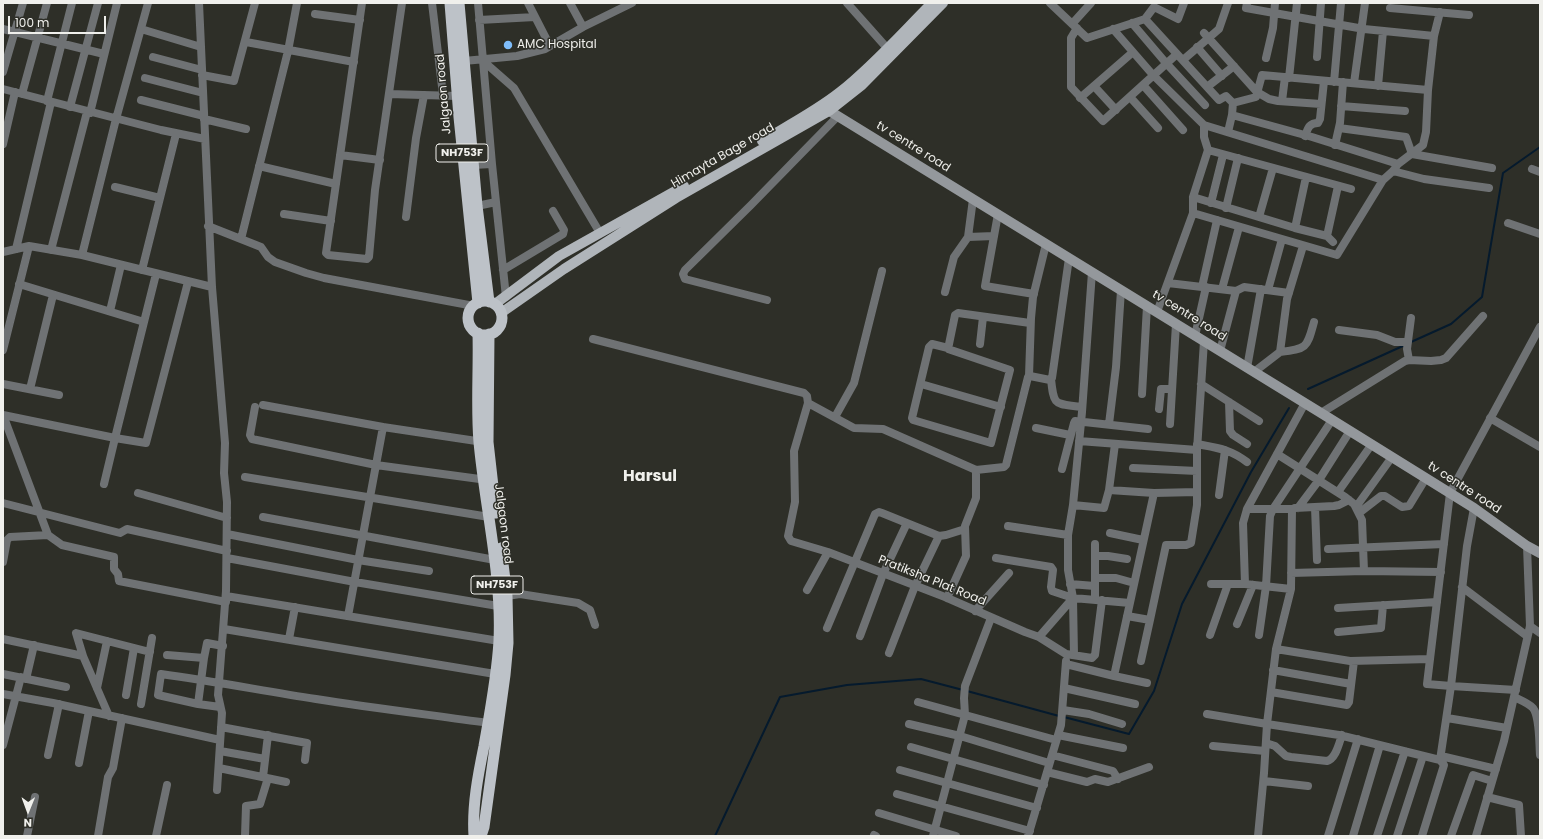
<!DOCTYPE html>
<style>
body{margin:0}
#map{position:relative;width:1543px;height:839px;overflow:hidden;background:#2e2f28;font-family:Poppins,sans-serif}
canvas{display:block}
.frame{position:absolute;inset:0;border:4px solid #f0f0ec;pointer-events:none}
.north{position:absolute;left:8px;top:791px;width:40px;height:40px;-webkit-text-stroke:3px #2e2f28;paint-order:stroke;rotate:181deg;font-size:11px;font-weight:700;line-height:16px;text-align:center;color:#f0f0ec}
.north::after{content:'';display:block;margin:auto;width:14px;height:18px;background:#f0f0ec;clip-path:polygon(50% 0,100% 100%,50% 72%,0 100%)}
.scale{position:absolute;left:8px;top:16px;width:98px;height:18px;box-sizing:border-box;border:2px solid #f0f0ec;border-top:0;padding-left:5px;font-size:12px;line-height:14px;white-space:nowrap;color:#f0f0ec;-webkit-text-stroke:3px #2e2f28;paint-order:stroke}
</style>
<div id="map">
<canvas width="1543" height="839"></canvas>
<div class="frame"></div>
<div class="north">N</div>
<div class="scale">100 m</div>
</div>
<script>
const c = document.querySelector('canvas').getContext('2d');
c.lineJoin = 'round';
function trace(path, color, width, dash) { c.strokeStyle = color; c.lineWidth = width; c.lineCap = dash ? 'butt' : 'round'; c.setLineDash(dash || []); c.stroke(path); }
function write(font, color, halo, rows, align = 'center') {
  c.font = font + ' Poppins,sans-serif'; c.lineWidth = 3; c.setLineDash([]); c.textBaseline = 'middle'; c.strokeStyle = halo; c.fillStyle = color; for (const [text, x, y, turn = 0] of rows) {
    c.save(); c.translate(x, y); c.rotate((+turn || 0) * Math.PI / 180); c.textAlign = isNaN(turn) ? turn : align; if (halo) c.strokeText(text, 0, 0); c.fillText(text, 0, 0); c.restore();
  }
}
trace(new Path2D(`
 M1411,342l40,-18 31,-27 21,-124 37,-26
 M1308,389l97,-44
 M967,691l92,25
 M1064,717l65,17 25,-43 28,-87 69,-132 38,-64
 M715,836l65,-139 67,-12 74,-6 42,11`), '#051a2d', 2);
trace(new Path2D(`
 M199,3l13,284 13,156 -1,30 3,29 -1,89 -8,104 4,18 -5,77
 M362,3l-36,250 2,2 39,4 2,-2 6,-67 27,-187
 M432,3l11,92
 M478,3l14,161 14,133
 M528,3l22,43
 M570,3l13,24
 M847,3l40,45
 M1050,3l37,35 58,-19 74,81 7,-4 7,7 -1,12 80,22 86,27 -5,7 -10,9 -46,75 -144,-42 -36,99
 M1247,3l-1,5 118,21 70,7 -6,54 -2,42 -3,13 -25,19
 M1390,8l79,7
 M315,14l45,6
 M1145,19l9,-12 24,12 6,-16
 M479,20l56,-3
 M1132,23l34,40 39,42
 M1072,24l19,-21
 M1077,28l-6,10v49l32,34 74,-67
 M3,29l101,25
 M141,29l60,18
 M1113,29l40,46 51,50 179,55
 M1204,33l53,59 12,7 9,2 43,3
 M1434,36l6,-24
 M246,42l108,20
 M1197,47l25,29
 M153,57l49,13
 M1317,57l4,-54
 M1266,58l7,-30 2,-25
 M482,60l32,28 86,145
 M1183,60l36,-31 9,-26
 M464,61l53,-5 28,-7 38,-22 49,-24
 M3,72l20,-69
 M202,75l32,6 21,-78
 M145,78l58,15
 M1289,78l8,-75
 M1334,82l7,-79
 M1354,83l11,-80
 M1143,85l40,45
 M1094,86l22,24
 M1378,86l5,-55
 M1207,87l27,-21
 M3,89l158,41 44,9
 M22,94l25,-91
 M389,94l68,2
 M1130,97l28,31
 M1080,98l53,-46
 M141,100l63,16
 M47,101l25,-98
 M1282,101l3,-24
 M1233,103l23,-6 6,-22 166,15
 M1341,106l64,5
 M70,107l28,-104
 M90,113l27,-110
 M204,119l42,10
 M1204,125v12l4,13
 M1339,128l67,9 6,17 80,14
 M1228,132l4,-17
 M1305,136c3,-8 4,-13 13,-13l2,-4 4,-38
 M3,144l12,-52
 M1335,145l5,-22 3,-41
 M340,155l40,5
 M473,165l19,-1
 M259,166l77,18
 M1532,169l8,3
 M1393,171l31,8 65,9
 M115,187l45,11
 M1193,197l102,31 32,8 6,6
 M1211,203l12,-48
 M477,206l19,-4
 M1226,208l12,-50
 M1193,213v-16l15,-47 143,39
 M284,214l47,7
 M998,214l-13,72 49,8
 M406,217l10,-79 8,-43
 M1259,217l14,-49
 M1508,223l32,11
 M208,226l53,21 7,10 7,5 31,11 18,5 150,28
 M1295,228l11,-51
 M1327,236l11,-50
 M968,237l26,-1
 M241,239l47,-188 9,-48
 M16,249l35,-147
 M51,250l36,-138
 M3,252l26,-6 53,9 130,32
 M82,255l34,-136 32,-116
 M142,270l34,-136
 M503,270l60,-36 1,-4 -11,-19
 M1168,283l68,8
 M19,284l125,38
 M1202,287l15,-67
 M1222,289l17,-62
 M1268,290l14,-51
 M945,292l9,-35 14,-20 5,-38
 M767,300l-82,-21 -2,-5 2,-4 66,-65 87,-89
 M110,311l11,-46
 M1339,330l38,5 18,7h13
 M1195,336l11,-49
 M593,339l211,54 3,3 1,7 -14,48 1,51 -7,34 3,5 37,11
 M980,344l3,-27
 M948,348l-16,-4 -3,3 -17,71 1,2 78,23 19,-73 -62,-21 7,-34 3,-2 72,10
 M3,350l26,-104
 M1220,351l16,-60 8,-4 45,6
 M1280,352c28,-3 27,-5 34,-30
 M1409,360l-2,-11 4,-31
 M1247,368l14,-79
 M1254,372l26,-20 7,-53 16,-53
 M1029,376l2,-58 2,-21 13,-53
 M1051,379c3,29 4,24 31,28
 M3,384l56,11
 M921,384l80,23
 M1201,384l58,37
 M30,389l23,-94
 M1142,394l5,-88
 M1229,402l1,29 3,4 14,9
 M808,403l46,25 29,1 93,41v28l-11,28 1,30 -19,42
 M1305,403l-58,106h45l-1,80 -15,60 -9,75 72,11 101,25 11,-74 -24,-2 23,-191 90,-166
 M263,405l120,22 100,15
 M255,407l-5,28 2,4 124,26 111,15
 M1159,409l2,-20h11
 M1321,413l84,-52 4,-1 22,1 10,-1 5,-2 37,-42
 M3,415l45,120 14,10 52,12v12l4,5 1,7 107,21
 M3,415l112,23 41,-164
 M835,417l19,-34 28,-112
 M1490,418l50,29
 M1109,424l7,-57 5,-77
 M1170,424l6,-100
 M1036,428l34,7
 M1079,441l118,9
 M1197,444c21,4 33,5 50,18
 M1277,454l68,43 9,7 8,16 2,51
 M1133,468l64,3
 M1062,469l12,-46 1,-2 73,8
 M976,470l28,-3 2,-2 22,-88 2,-1 20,4 2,-2 17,-120
 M245,477l244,40
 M104,484l11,-46 31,5 42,-161
 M1109,490l45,3
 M1338,492l34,-48
 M138,493l89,25
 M1219,495l6,-45
 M3,503l117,30 7,-4 100,22
 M1073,505l31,3 5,-18 6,-46
 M1315,507l2,53
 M1356,507l36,-50
 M1295,508l39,-2 5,-1 10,-5
 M1298,508l21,-28 31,-49
 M1474,508l-7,38 -16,140 65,4
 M1359,513l22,-17h4l17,11 7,-1 17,-28
 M263,517l232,43
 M1008,526l60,9
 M1110,533l33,7
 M227,534l131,26 71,11
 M1328,549l116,-5
 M1095,556h13l19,3
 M227,558l128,24 149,25
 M996,558l55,9 2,3 -2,17 1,4 21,7 57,5
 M3,562l4,-22 3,-3 38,-2
 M1291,573l73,-2 77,1
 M1095,578h21l18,5
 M1070,584l25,2
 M1211,584h34l46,5
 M1245,584l-2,-61 4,-14
 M1462,587l65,49
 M807,590l21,-38 117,45 80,35 14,5 27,17 26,4 3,-3 7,-55
 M226,596l273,45
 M507,596l13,-2 58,9 12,7 5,15
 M1073,598l1,57
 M1095,600v-56
 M1338,608l99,-6
 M975,611l34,-38
 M348,616l35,-189
 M1127,616l23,4 16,-75h20l5,-2 6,-38v-13
 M1237,624l16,-39
 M1530,626l10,7
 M827,628l48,-114 4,-2 3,1 57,23 7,-1 19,-6
 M224,629l271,45
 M1338,632l43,-4 2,-23
 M1210,635l18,-51
 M1259,635l7,-49 4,-70 3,-7 59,-89
 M860,636l23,-62 24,-51
 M1039,637l34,-39 -5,-28v-35l5,-30 9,-93 10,-140
 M3,639l80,17 26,60
 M289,639l6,-32
 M1276,649l74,12 80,-2
 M889,653l26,-67 24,-50
 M167,655l37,3 3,-15 16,3
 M83,656l-7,-23 74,19
 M204,658l-6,46 -40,-9 3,-21c52,7 103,17 155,25 57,9 115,16 172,24
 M1141,661l9,-41
 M1066,664l48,12 40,-183 43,-1v-42l7,-109
 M1273,670l78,14
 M3,674l63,13
 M1114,676l33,7
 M26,679l8,-34
 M97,688l10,-47
 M1064,688l71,16
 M1271,692l76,13 2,-3 5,-41
 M3,694l50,9 167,37
 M126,695l8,-47
 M1514,697c6,3 14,6 19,11 7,9 6,35 7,47
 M918,702l138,38
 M141,704l11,-66
 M198,704l22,3
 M1063,710l26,4 33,10
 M1207,714l60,10 -3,49 -6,63
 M1447,718l60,10
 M909,724l51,12 89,27
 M221,727l86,16 -2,17
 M1058,735l65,13
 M1266,743l9,3 11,10 5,1 36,4c9,-2 12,-18 15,-26
 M3,745l18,-68
 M1213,746l52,5
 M911,747l133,38
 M220,751l45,8
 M48,755l11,-51
 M1052,755l61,16 5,8
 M1441,756l55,13
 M79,763l10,-52
 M219,768l67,14
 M900,770l137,38
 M1047,772l40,10 8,-3 13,3 41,-15
 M263,777l5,-42
 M1264,781l44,5
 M897,794l133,37
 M1487,797l32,8 2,31
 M879,813l77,23
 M874,835l2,1
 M27,836l8,-39
 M98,836l10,-59 5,-9 9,-50
 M156,836l11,-51
 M245,836l1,-30 14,-2 8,-26
 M933,836l32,-121 -1,-17 1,-12 26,-68
 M1028,836l33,-111 5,-64
 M1328,836l30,-97
 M1353,836l27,-91
 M1377,836l28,-85
 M1397,836l26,-80
 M1422,836l22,-71 -4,-5
 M1451,836l22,-61 19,6
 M1476,836l28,-95 26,-115 -3,-80`), '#6f7274', 8);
trace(new Path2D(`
 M823,107l498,306 153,95 53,38 13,7`), '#94989c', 10);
trace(new Path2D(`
 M762,141c27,-16 54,-30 78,-49 33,-26 62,-59 92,-89
 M495,304l64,-48 125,-70
 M501,313l63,-44 112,-71 153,-87 33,-26 81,-82`), '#b0b5ba', 10);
trace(new Path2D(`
 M450,3l9,114 19,186
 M459,3l18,203 12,96
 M468 318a17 17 0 1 1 34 0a17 17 0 1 1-34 0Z
 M489,334l-1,108 8,71
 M474,836c-2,-30 4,-61 10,-90 6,-34 13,-70 15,-105 3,-67 -14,-133 -20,-199 -3,-36 0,-73 -1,-109
 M481,836l3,-9 21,-152 3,-32 -1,-47 -6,-48`), '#bdc2c8', 11);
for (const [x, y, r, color] of [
 [508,45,5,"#7fbdfa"]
]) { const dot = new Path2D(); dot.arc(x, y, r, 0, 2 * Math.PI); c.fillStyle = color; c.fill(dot); trace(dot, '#2e2f28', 1.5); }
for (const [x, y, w] of [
 [462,153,52],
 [497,585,52]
]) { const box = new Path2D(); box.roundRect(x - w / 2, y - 9, w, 18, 3); c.fillStyle = '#2e2f28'; c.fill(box); trace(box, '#f0f0ec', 1); }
write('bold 11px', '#f0f0ec', null, [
 ["NH753F",462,153],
 ["NH753F",497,585]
]);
write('12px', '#f0f0ec', '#2e2f28', [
 ["AMC Hospital",517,45]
], 'left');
write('12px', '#f0f0ec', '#2e2f28', [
 ["Jalgaon road",444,94,-95],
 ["tv centre road",913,147,32],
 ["Himayta Bage road",723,156,-30],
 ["tv centre road",1189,316,32],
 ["tv centre road",1464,488,33],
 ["Jalgaon road",503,524,83],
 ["Pratiksha Plat Road",932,581,22]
]);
write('bold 16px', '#f0f0ec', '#2e2f28', [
 ["Harsul",650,477]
]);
</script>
